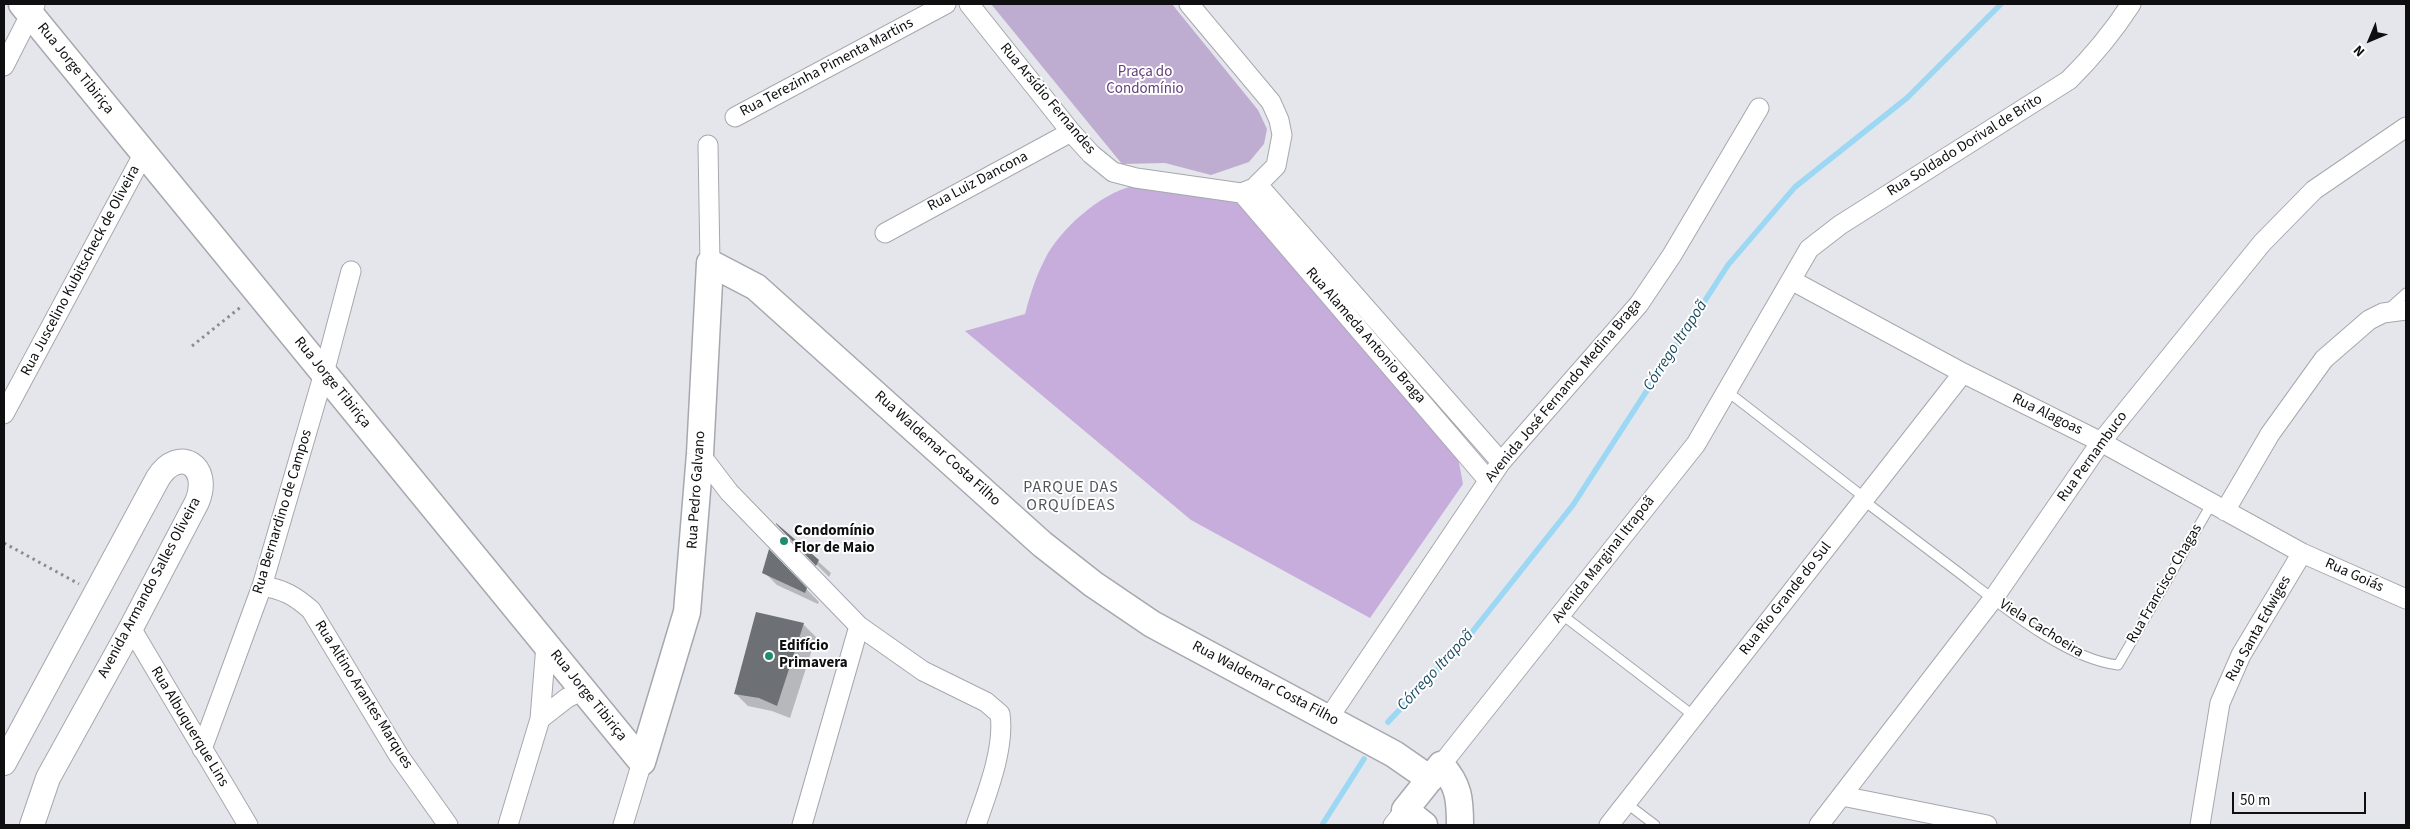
<!DOCTYPE html>
<meta charset="utf-8">
<style>
body{margin:0}
#map{position:relative;width:2410px;height:829px;overflow:hidden;background:#e4e6ec;font-family:"Source Sans 3",sans-serif}
canvas{display:block}
.frame{position:absolute;inset:0;border:5px solid #0f0f11;pointer-events:none}
.north{position:absolute;left:2345px;top:15px;width:50px;height:50px;-webkit-text-stroke:4px #fff;paint-order:stroke;rotate:225deg;font-size:14px;font-weight:700;line-height:20px;text-align:center;color:#0f0f11}
.north::after{content:'';display:block;margin:auto;width:18px;height:22px;background:#0f0f11;clip-path:polygon(50% 0,100% 100%,50% 72%,0 100%)}
.scale{position:absolute;left:2232px;top:792px;width:134px;height:22px;box-sizing:border-box;border:2px solid #0f0f11;border-top:0;padding-left:6px;font-size:15px;line-height:18px;white-space:nowrap;color:#0f0f11;-webkit-text-stroke:4px #fff;paint-order:stroke}
</style>
<div id="map">
<canvas width="2410" height="829"></canvas>
<div class="frame"></div>
<div class="north">N</div>
<div class="scale">50 m</div>
</div>
<script>
const c = document.querySelector('canvas').getContext('2d');
c.lineJoin = 'round';
function fill(path, color) { c.fillStyle = color; c.fill(path, 'evenodd'); }
function trace(path, color, width, dash) { c.strokeStyle = color; c.lineWidth = width; c.lineCap = dash ? 'butt' : 'round'; c.setLineDash(dash || []); c.stroke(path); }
function write(font, color, halo, rows, align = 'center') {
  c.font = font + ' "Source Sans 3",sans-serif'; c.lineWidth = 4; c.setLineDash([]); c.textBaseline = 'middle'; c.strokeStyle = halo; c.fillStyle = color; for (const [text, x, y, turn = 0] of rows) {
    c.save(); c.translate(x, y); c.rotate((+turn || 0) * Math.PI / 180); c.textAlign = isNaN(turn) ? turn : align; if (halo) c.strokeText(text, 0, 0); c.fillText(text, 0, 0); c.restore();
  }
}
fill(new Path2D(`
 M991,4h181l86,106 9,19 -3,15 -15,18 -38,13 -46,-12 -43,1z`), '#bfacd1');
fill(new Path2D(`
 M1133,186l59,4 57,16 208,246 6,32 -93,134 -179,-98 -226,-189 60,-17c5,-19 11,-38 20,-55 15,-30 56,-66 88,-73z`), '#c6addc');
fill(new Path2D(`
 M793,539l38,34 -2,4 -12,-12z
 M770,552l49,50 -1,2 -41,-19 -13,-13z
 M803,624l13,13 -26,81 -18,-7 -24,-5 -13,-13z`), '#0003');
trace(new Path2D(`
 M1388,722l81,-86 104,-131 155,-240 67,-78 112,-89 94,-94
 M1322,825l42,-66`), '#9cd8f3', 5.5);
fill(new Path2D(`
 M776,523l43,37 -3,6 -40,-42z
 M769,549l38,39 -2,5 -43,-20z
 M756,612l48,11 -27,83 -18,-8 -25,-4z`), '#6d7175');
const service = new Path2D(`
 M2387,310l19,-17
 M1728,392l137,106
 M1863,500c32,24 63,48 95,72 42,32 107,87 160,93l94,-162
 M1561,614l133,102
 M1626,803l29,22`);
const minor = new Path2D(`
 M969,4l102,128 20,22 22,18 23,6 105,15 13,-5 22,-22 6,-31 -3,-15 -8,-18 -82,-98
 M4,66l31,-61
 M735,117l211,-113
 M708,145l2,118
 M1258,185l243,277
 M1242,193l246,287
 M885,233l186,-101
 M1791,280l172,93 138,69 201,111 104,46
 M4,414l140,-261
 M700,454l29,38 130,134 64,45 63,31 14,12c5,34 -13,79 -24,111
 M2225,511l45,-77 54,-75 45,-39 14,-7 23,-3
 M262,586c21,3 33,10 49,24l88,146 49,69
 M131,628l117,197
 M540,719l27,-21 16,-8
 M1328,719l173,-257 138,-158 33,-49 87,-147
 M202,749l60,-163 62,-213 27,-102
 M1441,765l255,-321 113,-195 31,-24 229,-145c24,-24 44,-48 62,-76
 M1842,796l145,29
 M508,825l32,-106 6,-74
 M623,825l19,-63
 M802,825l57,-199
 M1393,825l12,-15
 M1609,825l354,-452
 M1819,825l174,-226 108,-157 161,-199 52,-53 92,-63
 M2200,825l20,-122 21,-48 61,-102`);
const tertiary = new Path2D(`
 M4,763l154,-285c21,-33 54,-12 39,24l-66,126 -83,150 -16,47`);
const secondary = new Path2D(`
 M22,4l620,758
 M642,762l45,-150 13,-158 10,-191 46,24 286,257 51,40 59,40 242,130 36,25
 M1424,825l-19,-15 36,-45c18,20 19,34 19,60`);
trace(service, '#a6a8ae', 11);
trace(minor, '#a6a8ae', 21);
trace(tertiary, '#a6a8ae', 26);
trace(secondary, '#a6a8ae', 29);
trace(new Path2D(`
 M192,346l50,-40
 M4,543l75,41`), '#8a8c90', 3, [2.5, 4]);
trace(service, '#fff', 9);
trace(minor, '#fff', 19);
trace(tertiary, '#fff', 24);
trace(secondary, '#fff', 26);
for (const [x, y, r, color] of [
 [784,541,5,"#1f8d6b"],
 [769,656,5,"#1f8d6b"]
]) { const dot = new Path2D(); dot.arc(x, y, r, 0, 2 * Math.PI); c.fillStyle = color; c.fill(dot); trace(dot, '#fff', 2); }
write('15px', '#0f0f11', '#fff', [
 ["Rua Terezinha Pimenta Martins",827,68,-28],
 ["Rua Jorge Tibiriça",75,69,51],
 ["Rua Arsídio Fernandes",1047,99,50],
 ["Rua Soldado Dorival de Brito",1965,146,-32],
 ["Rua Luiz Dancona",978,182,-28],
 ["Rua Juscelino Kubitscheck de Oliveira",81,271,-62],
 ["Rua Alameda Antonio Braga",1365,336,49],
 ["Rua Jorge Tibiriça",332,383,51],
 ["Avenida José Fernando Medina Braga",1564,391,-50],
 ["Rua Alagoas",2047,415,26],
 ["Rua Waldemar Costa Filho",937,449,42],
 ["Rua Pernambuco",2093,457,-54],
 ["Rua Pedro Galvano",697,490,-86],
 ["Rua Bernardino de Campos",283,512,-73],
 ["Avenida Marginal Itrapoã",1604,560,-52],
 ["Rua Goiás",2354,576,24],
 ["Rua Francisco Chagas",2165,584,-60],
 ["Avenida Armando Salles Oliveira",150,588,-62],
 ["Rua Rio Grande do Sul",1786,599,-52],
 ["Viela Cachoeira",2041,629,32],
 ["Rua Santa Edwiges",2259,629,-61],
 ["Rua Waldemar Costa Filho",1265,684,28],
 ["Rua Altino Arantes Marques",363,695,58],
 ["Rua Jorge Tibiriça",588,696,51],
 ["Rua Albuquerque Lins",189,727,59]
]);
write('15px', '#62407c', '#fff', [
 ["Praça do",1145,73],
 ["Condomínio",1145,90]
]);
write('bold 15px', '#0f0f11', '#fff', [
 ["Condomínio",794,532],
 ["Flor de Maio",794,549],
 ["Edifício",779,647],
 ["Primavera",779,664]
], 'left');
write('italic 16px', '#1d4d61', '#fff', [
 ["Córrego Itrapoã",1676,346,-57],
 ["Córrego Itrapoã",1436,671,-47]
]);
c.letterSpacing = '1px';
write('16px', '#535459', '#fff', [
 ["PARQUE DAS",1071,488],
 ["ORQUÍDEAS",1071,506]
]);
c.letterSpacing = '0px';
</script>
